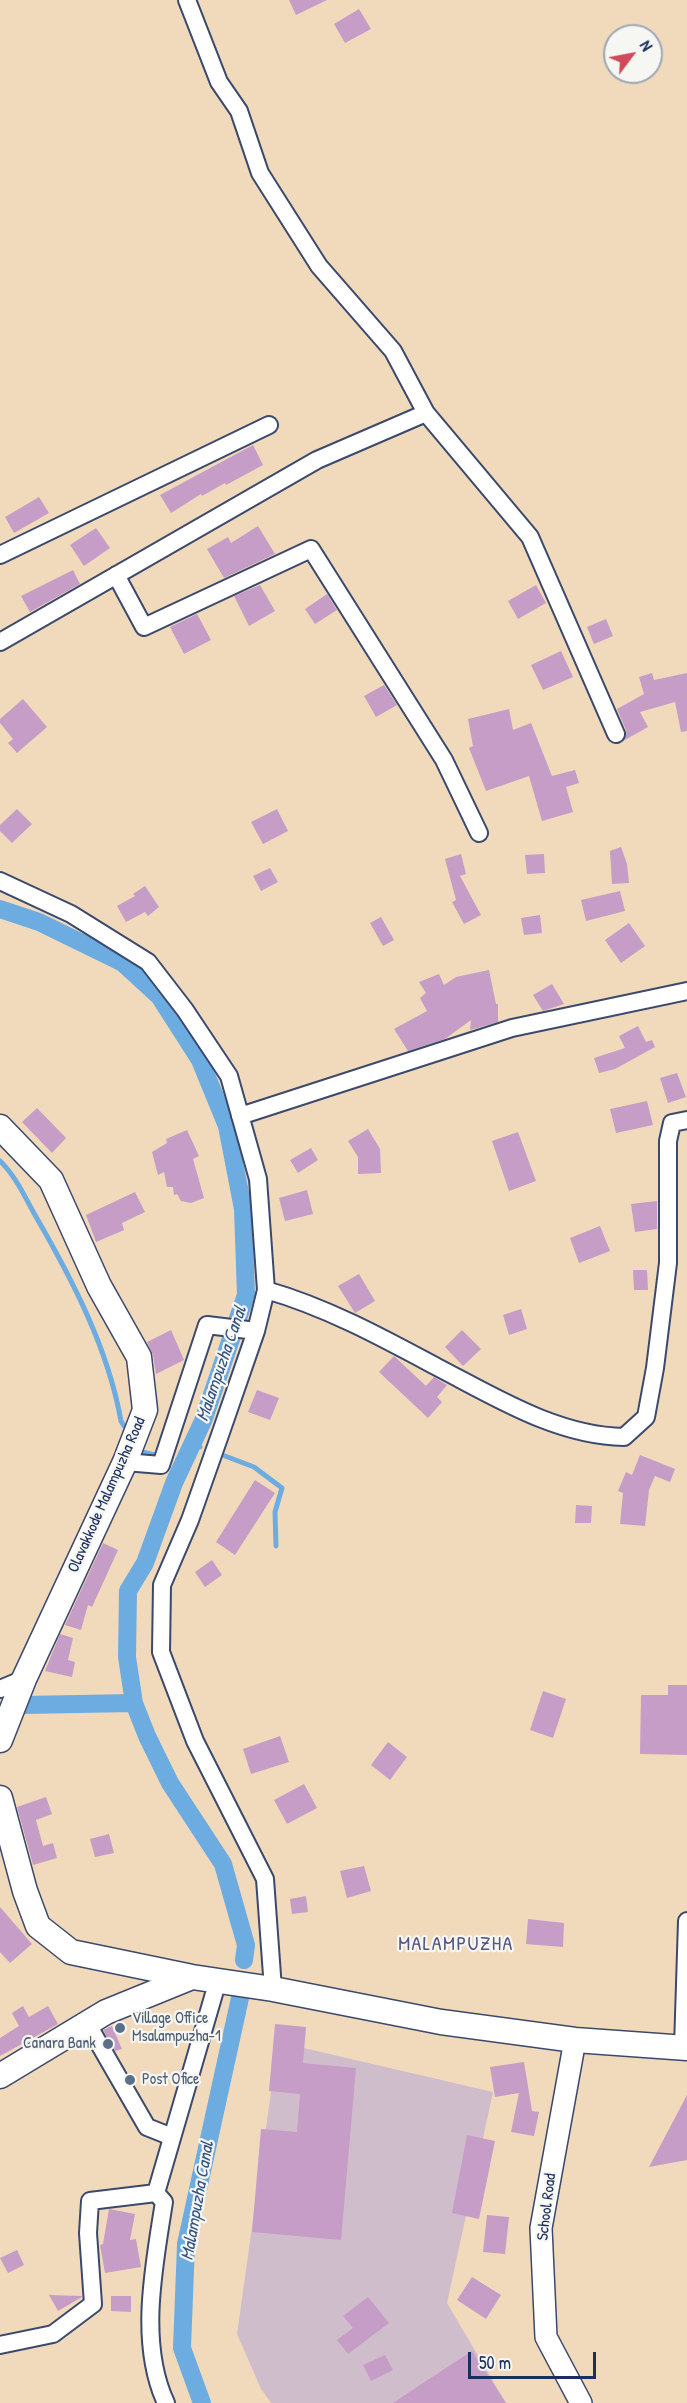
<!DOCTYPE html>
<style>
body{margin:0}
#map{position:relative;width:687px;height:2403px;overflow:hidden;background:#f1dabb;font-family:"Patrick Hand",sans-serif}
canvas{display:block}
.north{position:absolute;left:603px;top:24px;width:60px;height:60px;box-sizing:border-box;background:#f6f6f2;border:2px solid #9ea6b7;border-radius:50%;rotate:58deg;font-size:16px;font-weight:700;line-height:24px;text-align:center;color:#1b2f5e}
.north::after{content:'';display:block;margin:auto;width:21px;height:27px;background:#d1495b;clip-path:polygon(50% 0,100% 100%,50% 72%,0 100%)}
.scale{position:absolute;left:468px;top:2352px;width:128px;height:27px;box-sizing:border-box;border:3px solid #1b2f5e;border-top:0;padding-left:8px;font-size:18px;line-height:21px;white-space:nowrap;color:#1b2f5e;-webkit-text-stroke:4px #f6f6f2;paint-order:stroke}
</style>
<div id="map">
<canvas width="687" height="2403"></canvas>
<div class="north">N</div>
<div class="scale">50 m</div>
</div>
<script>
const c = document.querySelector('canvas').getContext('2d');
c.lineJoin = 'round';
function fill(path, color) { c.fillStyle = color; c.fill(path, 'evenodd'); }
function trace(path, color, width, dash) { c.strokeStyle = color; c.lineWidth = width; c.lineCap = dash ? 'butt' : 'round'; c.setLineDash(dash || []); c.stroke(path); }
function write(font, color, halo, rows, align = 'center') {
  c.font = font + ' "Patrick Hand",sans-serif'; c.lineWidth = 4.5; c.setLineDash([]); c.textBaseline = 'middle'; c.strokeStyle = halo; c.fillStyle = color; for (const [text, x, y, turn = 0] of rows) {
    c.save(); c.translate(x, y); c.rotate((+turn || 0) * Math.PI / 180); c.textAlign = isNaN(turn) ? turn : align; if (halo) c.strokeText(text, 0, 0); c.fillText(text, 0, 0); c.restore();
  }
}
fill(new Path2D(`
 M278,2042l215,50 -46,211 59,100h-235l-10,-14 -24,-55z`), '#d0bdcc');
trace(new Path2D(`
 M0,1161c15,14 25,36 35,54 37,64 73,133 86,206l3,5
 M142,1452l13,3
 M225,1456l29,11 28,21 -7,24 1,34
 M179,1458h14l4,-12 3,1`), '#6dace0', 5);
trace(new Path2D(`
 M0,909l39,13 84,41 36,33 41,64 27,66 16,83 3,86 -43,126 -29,62 -29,80 -17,28 -1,66 7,46 13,33 23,47 53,81 23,81 -2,15
 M23,1705l111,-2
 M202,2403l-20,-55 4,-104 54,-246`), '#6dace0', 18);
fill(new Path2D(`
 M289,0h38l-31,15z
 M359,9l12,20 -26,14 -11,-19z
 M253,445l10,20 -37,20 -1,-2 -23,13 -1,-2 -30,19 -11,-18z
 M39,497l10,16 -35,20 -9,-16z
 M258,526l17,28 -51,24 -17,-29 21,-12 3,6z
 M96,528l14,20 -26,18 -14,-21z
 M73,570l7,14 -50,28 -9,-16z
 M260,585l15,26 -26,15 -15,-30z
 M536,585l10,18 -28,16 -10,-18z
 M327,594l10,16 -22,14 -10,-15z
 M197,614l14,26 -27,14 -14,-27z
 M606,619l7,17 -19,8 -7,-17z
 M561,651l12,26 -30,13 -12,-25z
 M652,673l2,7 33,-7v58l-6,1 -6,-30 -35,10 8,15 -25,14 3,-11 -9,-21 27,-15 -5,-17z
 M384,685l13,20 -21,12 -12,-21z
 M23,699l24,28 -30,26 -9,-10 5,-4 -13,-16v-4z
 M509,709l4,21 18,-7 21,53 23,-6 4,13 -13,4 7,25 -31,9 -13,-45 -43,15 -17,-43 4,-2 -5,-27z
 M17,809l15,15 -20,19 -12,-12v-6z
 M277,809l11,22 -25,13 -12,-22z
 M621,847l6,17 2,19 -17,1 -2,-33z
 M461,854l5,20 -6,2 21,39 -17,9 -12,-22 4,-2 -11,-41z
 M544,854l1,19 -18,1 -2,-19z
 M270,868l8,14 -17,9 -8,-15z
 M145,886l14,21 -11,9 -3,-4 -19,10 -9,-16 18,-10 -2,-2z
 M620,891l5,20 -39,10 -5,-21z
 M540,915l2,18 -18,2 -3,-17z
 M381,917l13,23 -11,6 -13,-23z
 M629,923l16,23 -24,17 -16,-23z
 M489,970l7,34h2v18l-28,8 1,-10 -26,19 -37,12 -14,-22 33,-18 -7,-13 6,-5 -7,-11 20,-8 5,11 12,-8z
 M552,984l12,20 -21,7 -10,-16z
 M638,1026l8,16 6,-2 3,7 -40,22 -16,4 -5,-15 31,-10 -6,-12z
 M677,1073l9,24 -18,6 -8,-25z
 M647,1101l6,24 -37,8 -6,-24z
 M37,1108l29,30 -14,15 -30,-31z
 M368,1129l12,20 1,24 -23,1v-17l-10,-16z
 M187,1130l12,26 -6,3 11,39 -13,5 -10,-2 -4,-7 -3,1 -1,-8h-6l-3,-15 -6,3 -6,-23 15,-9 -1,-4z
 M518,1132l18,49 -27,10 -17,-50z
 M311,1148l7,12 -20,13 -8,-13z
 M307,1190l6,24 -28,7 -6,-23z
 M135,1192l10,20 -23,11 2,7 -28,12 -10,-27z
 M657,1201v28l-22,3 -4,-28z
 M600,1226l10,25 -31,12 -9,-25z
 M633,1270h14l1,20h-14z
 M359,1274l16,27 -20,12 -17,-27z
 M521,1309l6,20 -18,6 -6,-20z
 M171,1330l13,30 -28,14 -3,-19 -6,-13z
 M462,1330l19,19 -18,17 -18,-19z
 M394,1356l32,30 8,-9 13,8 -10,12 5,5 -14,16 -49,-46z
 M257,1390l22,8 -9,22 -22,-8z
 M640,1455l35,14 -5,13 -15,-6 -6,14 -4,36 -25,-2 3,-31 -5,-2 8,-19 6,3z
 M255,1480l20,13 -40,62 -19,-13z
 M576,1505l16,1 -1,17h-16z
 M103,1543l15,7 -26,57 -4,-2 -7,25 -16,-5z
 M212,1560l10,15 -17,12 -10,-15z
 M60,1634l13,4 -5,22 7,2 -3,15 -27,-6z
 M668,1685h19v70l-47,-1 1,-59h27z
 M543,1691l23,8 -13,39 -23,-8z
 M280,1736l9,26 -38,12 -8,-25z
 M388,1742l19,15 -17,23 -19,-15z
 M304,1784l13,24 -30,16 -13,-24z
 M46,1797l6,17 -16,6 7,26 10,-3 4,15 -24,7 -16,-58z
 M109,1834l5,19 -19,4 -5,-18z
 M364,1866l7,25 -24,7 -7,-27z
 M306,1896l2,16 -16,2 -2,-15z
 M0,1907l32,37 -22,19 -10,-11z
 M528,1919l36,4 -1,24 -37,-3z
 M23,2006l6,11 19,-11 10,18 -58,32v-18l19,-12 -7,-13z
 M275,2024l31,3 -3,36 53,5 -15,172 -89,-8 9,-103 36,3 3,-38 -31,-3z
 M112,2026l10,23 -7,2 -12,-21z
 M524,2062l8,49 7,1 -5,24 -23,-4 8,-39 -24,4 -5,-30z
 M687,2095v65l-38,7z
 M467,2135l28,6 -16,78 -27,-6z
 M109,2209l26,5 -5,26 6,-1 5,28 -36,6 -5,-28 3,-1z
 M487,2215l22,2 -4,37 -22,-2z
 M17,2250l7,15 -16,8 -8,-15z
 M472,2277l29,18 -15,24 -29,-19z
 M49,2295l33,1v1l-24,14z
 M111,2296h20v16l-20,-1z
 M368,2297l21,26 -41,31 -11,-14 16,-12 -10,-12z
 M472,2351l34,52h-113l33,-22z
 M385,2355l8,15 -22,11 -8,-16z`), '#c59dc6');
const minor = new Path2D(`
 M187,0l32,82 20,29 21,62 59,93 74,85 33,62 104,124 86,197
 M0,555l269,-130
 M116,575l28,52 167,-78 133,211 35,73
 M0,642l317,-182 109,-47
 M0,881l71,33 77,48 37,48 44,66 29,103 8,111
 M240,1116l272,-88 175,-37
 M125,1462l36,3 46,-140 49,6
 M0,1689l24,-10
 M273,1989l-8,-110 -70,-138 -34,-89 1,-67 28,-65 30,-85 36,-104 10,-41c60,17 117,48 171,77 58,30 120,69 187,70l22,-20 9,-49 13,-105v-122l4,-18 15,-3
 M87,2023l60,104 25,10
 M683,2047l4,-126
 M156,2193l8,9c-10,64 -26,141 2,201
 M0,2345l53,-11 40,-30 -5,-71 2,-32 66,-8 62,-213`);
const tertiary = new Path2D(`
 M575,2040l-34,188 5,109 35,66`);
const secondary = new Path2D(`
 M0,1127l51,53 48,106 40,71 6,53 -20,52 -101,217 -24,61
 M0,1798l25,93 13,35 33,26 121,25 81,12 168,33 134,18 112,8
 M0,2076l106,-64 86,-35`);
trace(minor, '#3b496c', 20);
trace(tertiary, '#3b496c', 24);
trace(secondary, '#3b496c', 27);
trace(minor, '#fff', 16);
trace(tertiary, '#fff', 21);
trace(secondary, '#fff', 24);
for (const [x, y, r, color] of [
 [120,2028,6,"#5c6f8a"],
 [108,2044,6,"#5c6f8a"],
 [130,2080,6,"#5c6f8a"]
]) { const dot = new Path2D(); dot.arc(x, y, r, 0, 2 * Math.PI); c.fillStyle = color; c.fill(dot); trace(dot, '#f6f6f2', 2); }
write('16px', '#1b2f5e', '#f6f6f2', [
 ["Olavakkode Malampuzha Road",107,1495,-66],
 ["School Road",547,2207,-83]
]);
write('16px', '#4e5e75', '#f6f6f2', [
 ["Village Office",132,2019],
 ["Msalampuzha-1",132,2037],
 ["Canara Bank",96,2044,"right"],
 ["Post Ofice",142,2080]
], 'left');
write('italic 18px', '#345485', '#f6f6f2', [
 ["Malampuzha Canal",222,1364,-71],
 ["Malampuzha Canal",198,2201,-80]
]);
c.letterSpacing = '1.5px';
write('20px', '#565682', '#f6f6f2', [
 ["MALAMPUZHA",456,1945]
]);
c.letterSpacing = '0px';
</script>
